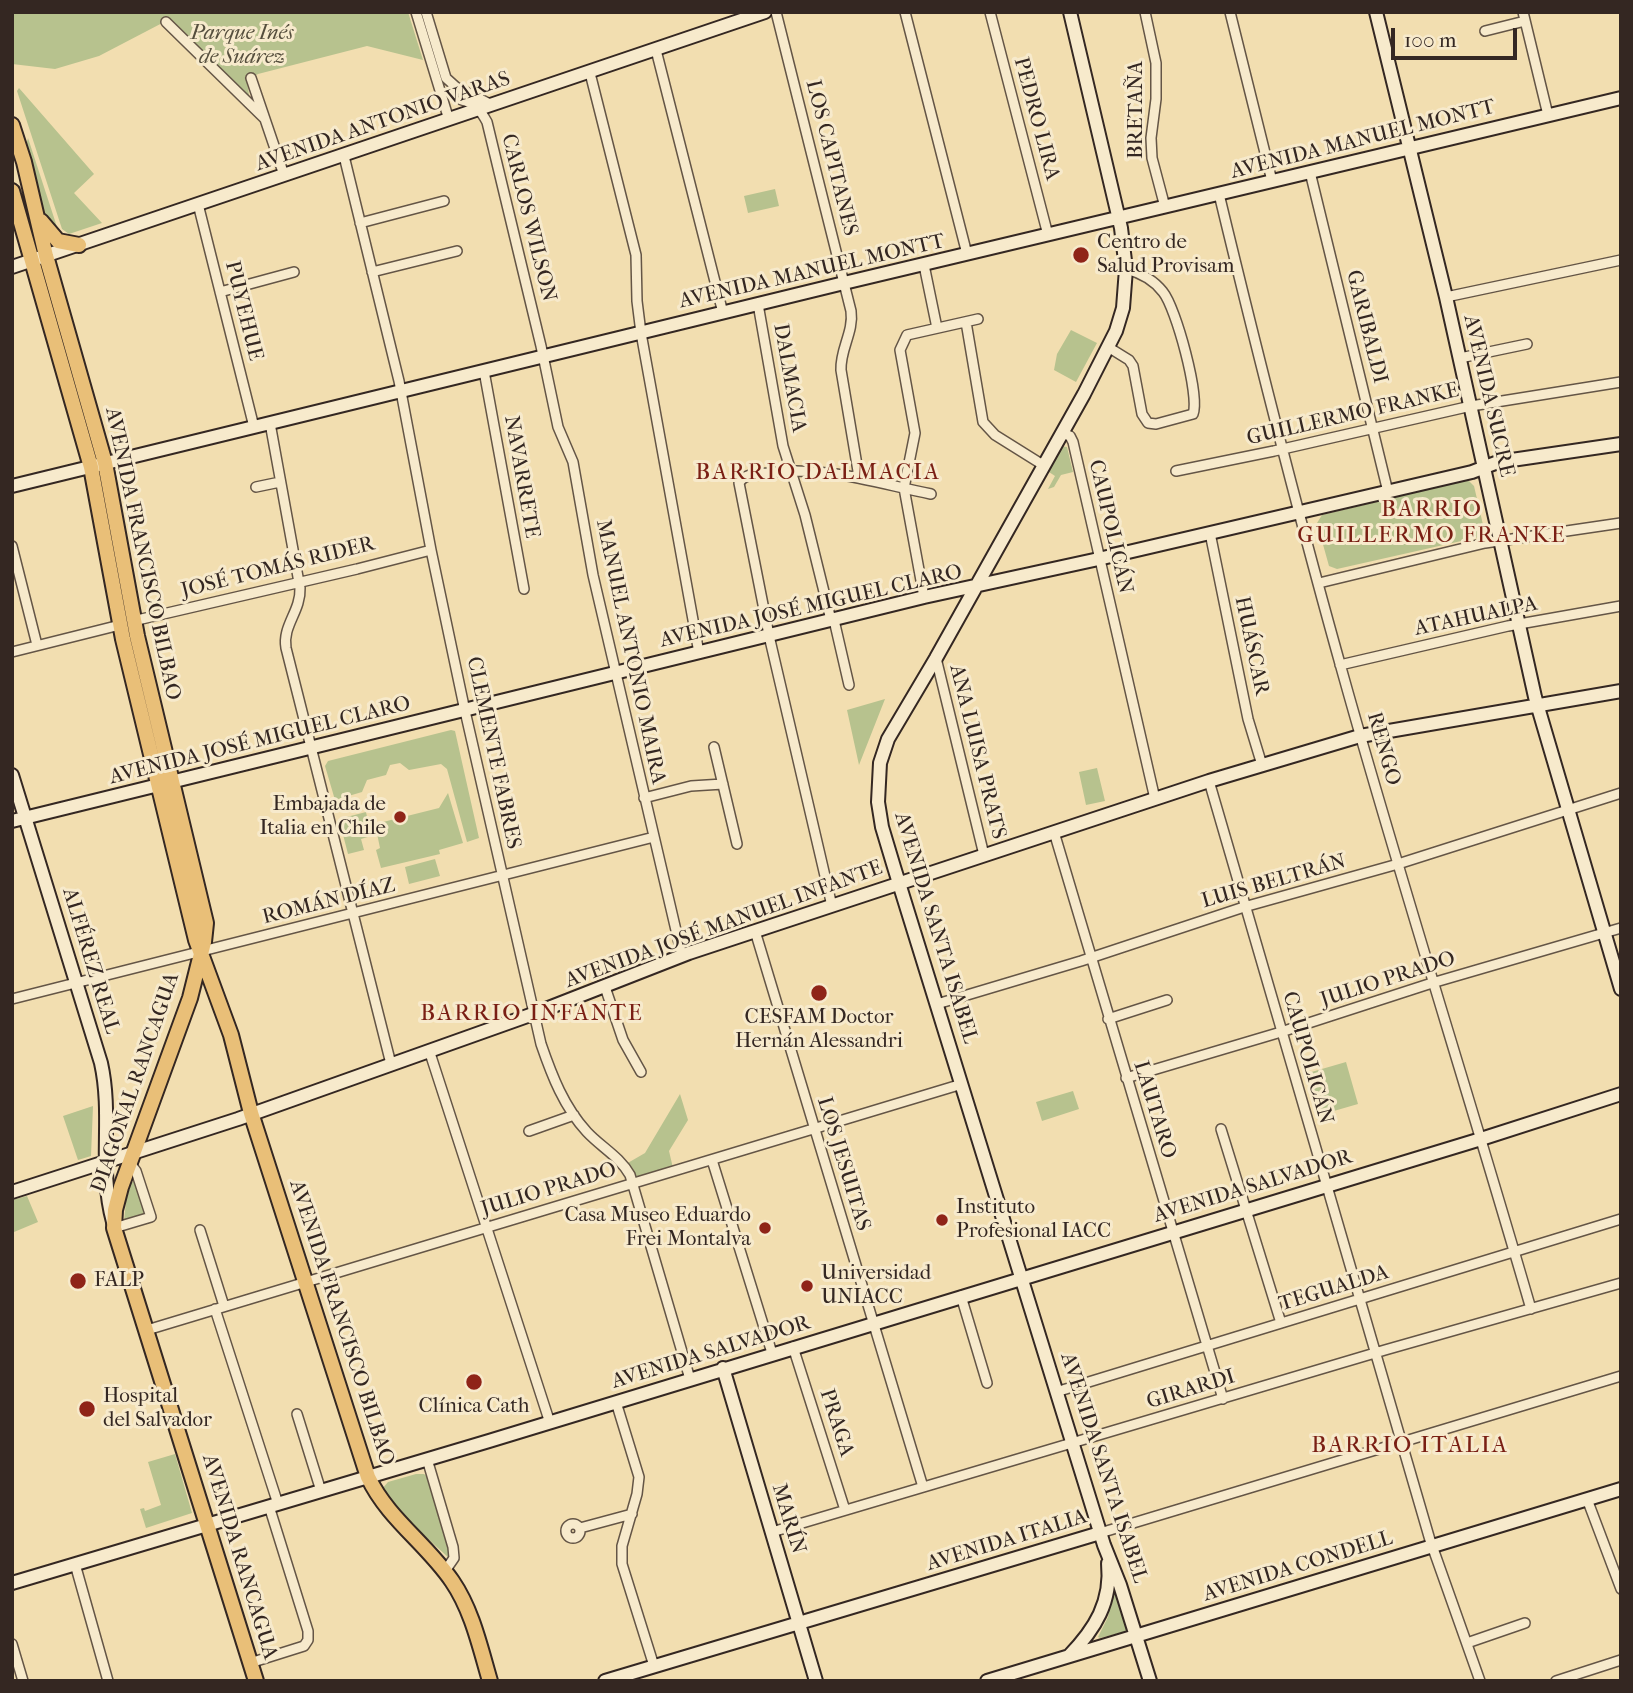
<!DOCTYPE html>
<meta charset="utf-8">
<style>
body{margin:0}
#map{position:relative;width:1633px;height:1693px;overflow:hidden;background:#f2deb0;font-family:"IM FELL French Canon",serif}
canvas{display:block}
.frame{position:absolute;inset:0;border:14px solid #342722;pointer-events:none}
.scale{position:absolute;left:1391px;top:28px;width:126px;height:32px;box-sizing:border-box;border:4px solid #342722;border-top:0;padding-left:9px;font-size:21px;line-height:24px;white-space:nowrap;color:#342722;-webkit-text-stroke:5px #f7eacc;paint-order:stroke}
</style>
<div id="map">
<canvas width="1633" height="1693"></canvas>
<div class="frame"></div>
<div class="scale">100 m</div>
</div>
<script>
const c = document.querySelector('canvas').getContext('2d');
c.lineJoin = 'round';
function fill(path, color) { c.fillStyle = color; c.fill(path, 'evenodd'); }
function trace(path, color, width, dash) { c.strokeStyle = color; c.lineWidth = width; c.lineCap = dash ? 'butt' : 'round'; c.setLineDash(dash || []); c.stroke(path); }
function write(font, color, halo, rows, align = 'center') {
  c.font = font + ' "IM FELL French Canon",serif'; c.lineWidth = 6; c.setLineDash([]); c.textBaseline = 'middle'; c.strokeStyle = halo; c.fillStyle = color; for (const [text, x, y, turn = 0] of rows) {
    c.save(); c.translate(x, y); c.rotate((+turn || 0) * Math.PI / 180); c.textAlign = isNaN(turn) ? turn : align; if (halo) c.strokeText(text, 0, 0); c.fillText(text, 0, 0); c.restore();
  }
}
fill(new Path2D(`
 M12,12h396l15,48 -56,-14 -109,28 -11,7 3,21 -82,-82 -69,36 -44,13 -43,-5z
 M19,88l75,86 -20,19 28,30 -33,11 -7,-5 -45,-138z
 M28,138l30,92 -3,2 -13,-17 -17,-66z
 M775,189l4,17 -31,7 -4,-17z
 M1071,330l26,13 -21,39 -22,-12 3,-16z
 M1061,446l6,1 6,25 -12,3 -7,12 -6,2 7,-13 -9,-6z
 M1468,480l6,6 10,43 -5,8 -142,32 -8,-3 -12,-43 5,-8z
 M885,699l-26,66 -12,-55z
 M451,730l4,1 24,107 -12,4 -20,-73 -6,-5 -32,6 -9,-7 -10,2 -4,10 -19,5 -5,12 -27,8 -10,-34 3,-5z
 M1097,768l8,33 -19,4 -7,-33z
 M448,793l15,50 -24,7 1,4 -59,14 -5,-18 4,-2 -5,-24 64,-16z
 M366,812l5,24 -10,3 3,11 -16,4 -9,-35z
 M435,859l5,17 -31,8 -4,-17z
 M1346,1062l12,42 -38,11 -12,-42z
 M1073,1091l6,18 -37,12 -6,-19z
 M680,1094l8,26 -19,31 4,17 -39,11 -8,-15 19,-11z
 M93,1106l-2,50 -13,4 -15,-44z
 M136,1180l9,35 -21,6 2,-20 5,-18z
 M27,1196l11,26 -24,10 -2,-32z
 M175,1454l17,59 -46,15 -6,-19 4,-1 1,3 16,-6 -13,-43z
 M416,1474h8l5,4 22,74 -1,7 -36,-33 -32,-37 6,-7z
 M1113,1587h2l12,44 -27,7 -2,-1 10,-20z`), '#b7c28e');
const street = new Path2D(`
 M416,12l33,108
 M426,12l20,66 10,9 36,18
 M776,12l75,299c3,21 -11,38 -10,59l18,107
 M905,12l62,242
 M990,12l58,223
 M1145,12l11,51v36l-5,39 1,20 13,49
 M1230,12l42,169
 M1523,12l25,103
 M166,22l98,96
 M1485,31l40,-10
 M656,50l67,263
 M590,73l46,182 1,46 4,32 58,320
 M251,78l33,97
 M462,100c13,3 19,11 25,22l54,224 17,81 15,35 20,113 89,381
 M344,156l55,225 32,169 34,161 76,333c11,32 23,63 46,88 14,15 33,25 43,43l60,204
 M1310,172l78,320
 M1219,194c39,162 80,324 125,484 59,211 126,420 187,631
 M198,204l56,223
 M360,223l84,-22
 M924,265l13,63
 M372,272l85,-21
 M220,292l74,-20
 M1446,297l175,-37
 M758,304l25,142 22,69 26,105
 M966,322l17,100 12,13 48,30
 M1108,347l21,13 4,6 9,48 6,9 8,1 37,-10c7,-18 -17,-106 -30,-122 -10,-13 -22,-19 -37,-23
 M1460,358l67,-14
 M484,371l40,218
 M270,423l30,165c1,23 -18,38 -14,60l105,416
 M1062,433l8,3 3,6 82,357
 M1176,471l98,-20 197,-45 150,-24
 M256,487l24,-5
 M1210,533l38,186 14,46
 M12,546l25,99
 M1319,583l166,-40 136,-20
 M924,597l-20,-109 11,-55 -15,-83 7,-15 71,-16
 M834,620l15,65
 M133,621l224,-52 74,-19
 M12,652l108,-27
 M936,658l48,197
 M1340,665l168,-39 113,-20
 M714,747l23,97
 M1209,781l221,759 50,141
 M644,798l47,-12 32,-2
 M1054,832l169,567
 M832,906l-62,-266 -31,-157c6,-10 18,-9 29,-10 56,-8 108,10 163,21
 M755,931l168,556
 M605,987l18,53 18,32
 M12,999l642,-162
 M937,1004l144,-43 163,-54 154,-43 223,-71
 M1108,1019l59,-19
 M429,1050l121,373
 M1126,1078l155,-46 151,-49 189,-55
 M1221,1129l60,194
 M529,1131l45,-16
 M712,1160l60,193
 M114,1228l37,-11 -15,-46 -6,-8
 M200,1230l24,76
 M961,1296l26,87
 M215,1309l63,195
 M147,1330l815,-246
 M793,1347l52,163
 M1056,1392l565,-173
 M616,1402l23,75 -2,17 -15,52v18l32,102
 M297,1414l24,77
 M427,1459l26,88 1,11 -9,13
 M1587,1499l34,90
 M566 1531a7 7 0 1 1 14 0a7 7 0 1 1-14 0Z
 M580,1528l52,-14
 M772,1532l613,-182 236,-67
 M1100,1533l521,-157
 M75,1564l33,117
 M1467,1643l58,-20
 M12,1644l11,37
 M250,1663l54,-17 4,-6v-9l-39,-125
 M1556,1681l65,-21`);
const secondary = new Path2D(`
 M1070,12l51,216 5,41 -3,39 -7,23 -32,63 -148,264 -48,81 -8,24 -2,39 4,25 12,40 210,678 16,40 30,96
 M1376,12l70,285 89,400 86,292
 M12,267l753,-255
 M12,486l832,-203 777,-185
 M12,775l89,288c12,54 -3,104 12,159
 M12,821l912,-224 170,-37 378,-88 26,-10 123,-18
 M12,1192l226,-73 295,-105 156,-61 520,-172 151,-45 261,-45
 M723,1368l93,313
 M12,1583l477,-142 992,-302 140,-45
 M1069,1656c26,-27 43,-54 39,-93
 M605,1681l495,-148
 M987,1681l634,-192`);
const primary = new Path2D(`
 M12,125l12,37 22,94 59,207 32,173 69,287 -2,19 -14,56 -69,189 -6,23 -1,18 142,453
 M12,191l79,276 32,172 73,301 35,95 20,78 117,364c20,42 58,66 84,104 20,29 28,66 38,100
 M41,221l17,20 21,4`);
trace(street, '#645546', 12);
trace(secondary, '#342722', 16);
trace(primary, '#342722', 18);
trace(street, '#f7eacc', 9);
trace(secondary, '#f7eacc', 12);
trace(primary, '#e9bf78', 14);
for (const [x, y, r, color] of [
 [1081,255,9,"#8f2418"],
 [400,817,7,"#8f2418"],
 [819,993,9,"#8f2418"],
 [942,1220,7,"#8f2418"],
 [765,1228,7,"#8f2418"],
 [78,1281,9,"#8f2418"],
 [807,1286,7,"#8f2418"],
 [474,1382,9,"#8f2418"],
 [87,1409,9,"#8f2418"]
]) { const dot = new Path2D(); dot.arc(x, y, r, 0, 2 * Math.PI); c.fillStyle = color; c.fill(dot); trace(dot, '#f7eacc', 2.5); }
write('italic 21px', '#554e3d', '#f7eacc', [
 ["Parque Inés",242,34],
 ["de Suárez",242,58]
]);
write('21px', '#342722', '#f7eacc', [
 ["BRETAÑA",1137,110,-90],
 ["PEDRO LIRA",1036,119,75],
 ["AVENIDA ANTONIO VARAS",383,122,-19],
 ["AVENIDA MANUEL MONTT",1363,140,-14],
 ["LOS CAPITANES",831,158,76],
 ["CARLOS WILSON",528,218,76],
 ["AVENIDA MANUEL MONTT",812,272,-13],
 ["PUYEHUE",243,311,76],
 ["GARIBALDI",1366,327,76],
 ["DALMACIA",789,378,80],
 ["AVENIDA SUCRE",1488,396,77],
 ["GUILLERMO FRANKE",1353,415,-13],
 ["NAVARRETE",521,477,80],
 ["CAUPOLICÁN",1110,527,77],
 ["AVENIDA FRANCISCO BILBAO",142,554,78],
 ["JOSÉ TOMÁS RIDER",278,568,-14],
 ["AVENIDA JOSÉ MIGUEL CLARO",811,607,-13],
 ["ATAHUALPA",1476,617,-12],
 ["HUÁSCAR",1251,646,78],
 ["MANUEL ANTONIO MAIRA",630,652,78],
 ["AVENIDA JOSÉ MIGUEL CLARO",260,741,-14],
 ["RENGO",1383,749,74],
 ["ANA LUISA PRATS",977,752,76],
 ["CLEMENTE FABRES",493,753,78],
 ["LUIS BELTRÁN",1274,882,-16],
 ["ROMÁN DÍAZ",329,902,-14],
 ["AVENIDA JOSÉ MANUEL INFANTE",724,925,-20],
 ["AVENIDA SANTA ISABEL",935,928,73],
 ["ALFÉREZ REAL",90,961,73],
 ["JULIO PRADO",1388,980,-18],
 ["CAUPOLICÁN",1307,1058,74],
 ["DIAGONAL RANCAGUA",136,1083,-71],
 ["LAUTARO",1154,1110,73],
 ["LOS JESUITAS",843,1164,73],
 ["AVENIDA SALVADOR",1253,1187,-17],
 ["JULIO PRADO",549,1190,-17],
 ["TEGUALDA",1334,1289,-17],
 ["AVENIDA FRANCISCO BILBAO",341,1323,72],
 ["AVENIDA SALVADOR",711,1353,-17],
 ["GIRARDI",1191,1390,-17],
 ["PRAGA",836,1423,72],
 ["AVENIDA SANTA ISABEL",1103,1468,72],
 ["MARÍN",788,1519,73],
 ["AVENIDA ITALIA",1007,1541,-17],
 ["AVENIDA RANCAGUA",239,1557,73],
 ["AVENIDA CONDELL",1298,1567,-17]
]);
write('21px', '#342722', '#f7eacc', [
 ["Centro de",1097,243],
 ["Salud Provisam",1097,267],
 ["Embajada de",386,805,"right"],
 ["Italia en Chile",386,829,"right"],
 ["CESFAM Doctor",819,1018,"center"],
 ["Hernán Alessandri",819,1042,"center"],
 ["Instituto",956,1208],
 ["Profesional IACC",956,1232],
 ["Casa Museo Eduardo",751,1216,"right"],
 ["Frei Montalva",751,1240,"right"],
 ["Universidad",821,1274],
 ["UNIACC",821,1298],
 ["FALP",94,1281],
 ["Hospital",103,1397],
 ["del Salvador",103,1421],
 ["Clínica Cath",474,1407,"center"]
], 'left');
c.letterSpacing = '2px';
write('23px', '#7a1f14', '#f7eacc', [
 ["BARRIO DALMACIA",818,473],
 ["BARRIO",1432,510],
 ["GUILLERMO FRANKE",1432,536],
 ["BARRIO INFANTE",532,1014],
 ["BARRIO ITALIA",1410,1446]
]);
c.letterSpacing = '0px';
</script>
